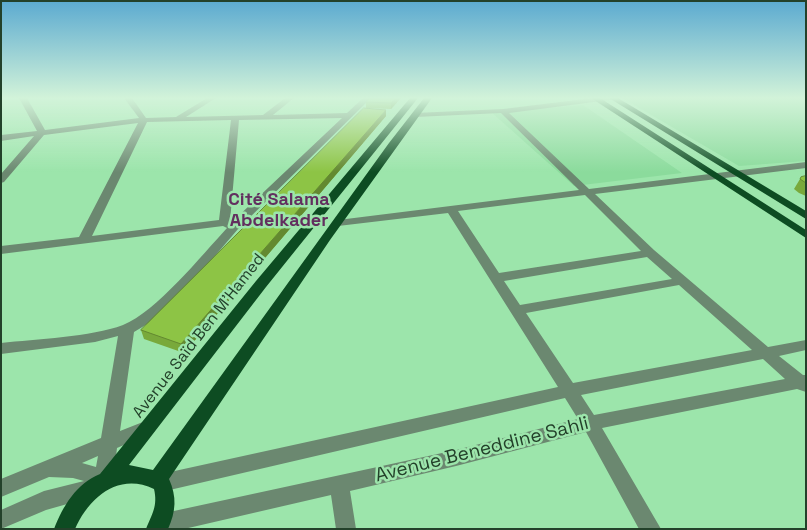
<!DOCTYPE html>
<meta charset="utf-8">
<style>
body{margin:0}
#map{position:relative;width:807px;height:530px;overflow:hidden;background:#9ce5ab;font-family:"Space Grotesk",sans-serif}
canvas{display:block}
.frame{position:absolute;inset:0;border:2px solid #23412a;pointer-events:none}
</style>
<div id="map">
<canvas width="807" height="530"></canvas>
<div class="frame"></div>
</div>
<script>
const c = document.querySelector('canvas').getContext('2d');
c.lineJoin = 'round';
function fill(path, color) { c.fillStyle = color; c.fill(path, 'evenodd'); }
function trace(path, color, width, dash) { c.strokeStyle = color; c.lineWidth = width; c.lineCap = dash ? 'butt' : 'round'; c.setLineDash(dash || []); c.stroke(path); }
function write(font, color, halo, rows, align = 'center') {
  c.font = font + ' "Space Grotesk",sans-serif'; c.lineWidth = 5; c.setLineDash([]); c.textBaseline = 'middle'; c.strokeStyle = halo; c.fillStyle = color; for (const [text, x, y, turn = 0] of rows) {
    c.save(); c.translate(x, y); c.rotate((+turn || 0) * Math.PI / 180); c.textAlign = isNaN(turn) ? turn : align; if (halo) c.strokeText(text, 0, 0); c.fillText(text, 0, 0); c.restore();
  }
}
fill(new Path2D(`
 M622,98h184v63l-67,5z
 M583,105l99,68 -108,13 -83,-74z`), '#8bdb9c');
fill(new Path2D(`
 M19,98h8l18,32 94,-12 -15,-20h8l14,20 30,-1 31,-19h9l-30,19 77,-2 22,-17h9l-21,17 74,-2 16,-15h8l-133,131 -47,55 -42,39 -15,9 -14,99 28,-11 6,2 3,5 -3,5 -37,16 -4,34 -3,6 -18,9 -46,13 -45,19v-19l43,-19 40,-10 -11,-3 -24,-1 -48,20v-18l100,-41 17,-102 -23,6 -94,12v-11c35,-4 90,-6 122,-18 33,-13 79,-70 104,-97l-4,-2 -222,28v-8l78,-9 59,-114 -94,12 -40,47 -3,1v-9l33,-38 -33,5v-6l36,-4zM342,118l-110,104 -2,-1 9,-101zM231,120l-12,100 -127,16 55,-114zM98,456l-2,11 -14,-4z
 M592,98h22l-4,2 -101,13 80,76 217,-27v6l-211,26 59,56 114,97 38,-7v10l-27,6 24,19h3v17l-9,-3 -195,39 59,101h-22l-53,-97 -130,34 -106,25 6,38h-20l-5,-34 -147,34h-32l-2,-5 3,-7 7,-3 296,-64 122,-31 -13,-21 -404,94 -7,-3 -3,-6 3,-6 7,-3 397,-87 -110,-174 -110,13 -6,-3 6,-3 241,-30 -78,-77 -86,4 -4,-2 4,-2 88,-4zM585,195l56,56 -142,22 -41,-62zM647,257l25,22 -152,26 -16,-24zM679,285l73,65 -179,33 -47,-70zM763,359l22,20 -191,36 -13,-20z`), '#6b8870');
fill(new Path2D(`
 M410,98h8l-152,189 -137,178 24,5 236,-327 35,-45h8l-102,142 -161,239c8,18 7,32 -1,50h-22c6,-15 12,-23 8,-40 -35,-17 -65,8 -79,40h-21c9,-23 22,-45 46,-55l156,-193z
 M591,98h9l206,132v8z
 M609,98h9l188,113v8z`), '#0d4c22');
fill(new Path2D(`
 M370,98h31l-10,11 -24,-1 19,8 -202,237 -40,-14 -3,-9 225,-222v-6z
 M806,176v20l-7,-3 -5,-4 6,-10z`), '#79a93b');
fill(new Path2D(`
 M396,98h5l-10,11v-6z
 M386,110v6l-202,237 -3,-9z`), '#638930');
const building = new Path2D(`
 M370,98h26l-5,5 -25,-1z
 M364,108l22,2 -205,234 -40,-14z
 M806,176v7l-6,-4 1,-2z`);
fill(building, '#8dc445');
trace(building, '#638930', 1);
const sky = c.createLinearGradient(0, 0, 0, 172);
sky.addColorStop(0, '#5baad0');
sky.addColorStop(0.57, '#d2f3d9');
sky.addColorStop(1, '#d2f3d900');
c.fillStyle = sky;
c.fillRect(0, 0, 807, 172);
write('16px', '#23412a', '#9ce5ab', [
 ["Avenue Saïd Ben M'Hamed",199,336,-52]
]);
write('bold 18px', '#622f5f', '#9ce5ab', [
 ["Cité Salama",279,200],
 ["Abdelkader",279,221]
]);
write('19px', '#23412a', '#9ce5ab', [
 ["Avenue Beneddine Sahli",482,450,-14]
]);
</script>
